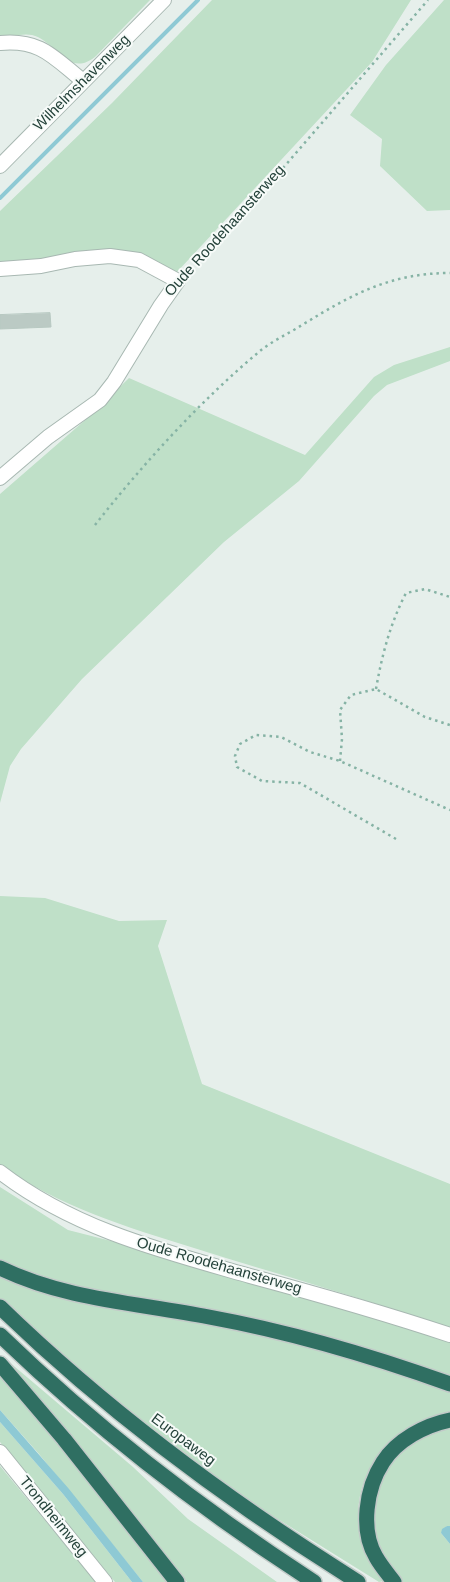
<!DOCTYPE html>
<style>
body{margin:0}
canvas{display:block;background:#e6efeb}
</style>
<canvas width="450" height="1582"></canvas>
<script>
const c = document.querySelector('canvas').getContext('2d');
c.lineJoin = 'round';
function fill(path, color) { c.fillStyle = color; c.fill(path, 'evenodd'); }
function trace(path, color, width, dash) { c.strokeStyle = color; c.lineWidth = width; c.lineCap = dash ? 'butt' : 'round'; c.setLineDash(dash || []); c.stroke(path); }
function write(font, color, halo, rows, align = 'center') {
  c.font = font + ' Helvetica,sans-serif'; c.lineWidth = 4; c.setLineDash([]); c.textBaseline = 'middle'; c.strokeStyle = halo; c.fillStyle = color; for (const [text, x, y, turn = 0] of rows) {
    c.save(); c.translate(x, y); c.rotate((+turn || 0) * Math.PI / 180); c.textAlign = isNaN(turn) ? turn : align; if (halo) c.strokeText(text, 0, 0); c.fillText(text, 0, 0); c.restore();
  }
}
fill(new Path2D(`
 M0,0h150l-54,56c-28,24 -41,-16 -64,-21 -10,-2 -22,2 -32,3z
 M212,0h199l-39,62 -195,210 -42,-19 -28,-4 -25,3 -48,10 -34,1v-52l112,-108z
 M444,0h6v210l-23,1 -47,-45 2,-27 -32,-24 36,-50z
 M450,347v14l-63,24 -13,11 -75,85 -75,61 -142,137 -61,70 -11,17 -10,37v-309l91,-79 38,-37 176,77 69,-78 20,-12z
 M0,896l45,2 74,23 48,-1 -9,26 44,138 248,100v146c-84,-32 -171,-55 -256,-82 -68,-21 -136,-42 -194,-83z
 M0,1187l68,43 102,26 280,84v39l-401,-97 -49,-20z
 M0,1272l187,46 104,22 159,49v25c-11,2 -24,4 -34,9 -36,17 -65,64 -56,105 4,20 14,36 24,53l-5,1 -119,-74 -66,-46 -66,-50 -128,-113z
 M8,1361l125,106 55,52 89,63h-90z
 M0,1377l57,63 115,142h-29l-104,-128 -39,-44z
 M0,1422l63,72 69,88h-17l-115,-140z
 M450,1428v98h-3l-6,7 9,11v38h-48c-13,-18 -26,-36 -28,-58 -5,-49 30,-88 76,-96z
 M0,1466l96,116h-96z`), '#bfe0c8');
fill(new Path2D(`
 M0,1410l69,79 74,93h-11l-69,-88 -63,-72z
 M447,1526h3v18l-9,-11 1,-4z`), '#8ec9d4');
trace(new Path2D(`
 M0,198l198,-198`), '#8ec9d4', 4);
const building = new Path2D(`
 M50,313l1,14 -51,2v-14z`);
fill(building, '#bbcac4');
trace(building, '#b8c9c2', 1);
const minor = new Path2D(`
 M0,43c41,-4 54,15 83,38
 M0,166l164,-166
 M0,269l41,-3 34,-7 35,-3 29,4 39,21 -17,24 -47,77 -14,18 -52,37 -48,41
 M0,1172c74,57 162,79 250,104 67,18 134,37 200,59
 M0,1452l105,130`);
const highway = new Path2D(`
 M0,1268c66,32 139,35 209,49 82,15 163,39 241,67
 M0,1307c108,105 230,195 358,275
 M0,1335c94,91 204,176 314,247
 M0,1364l64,75 113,143
 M394,1582c-6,-8 -13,-16 -18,-25 -16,-27 -10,-69 7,-95 14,-22 42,-37 67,-42`);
trace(minor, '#a8b8b2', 16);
trace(highway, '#c2cac8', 18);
trace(new Path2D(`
 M186,273l53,-54 189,-219
 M95,525c47,-60 106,-125 165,-174 12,-10 28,-17 42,-26 49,-30 88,-52 148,-52
 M376,689c6,-34 14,-65 30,-96l19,-4 25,8
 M340,761l2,-22 -2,-29 11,-15 25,-6 49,28 25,8
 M396,839l-96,-56 -38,-2 -25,-14 -2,-11 5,-12 16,-9 25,2 29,15 30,9 110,49`), '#86b3a5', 2.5, [2.5, 4]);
trace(minor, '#fff', 14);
trace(highway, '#2f6f62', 15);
write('15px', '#24423a', '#f7fbf9', [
 ["Wilhelmshavenweg",82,83,-45],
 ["Oude Roodehaansterweg",225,231,-48],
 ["Oude Roodehaansterweg",219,1266,16],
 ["Europaweg",183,1440,37],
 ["Trondheimweg",53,1517,51]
]);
</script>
